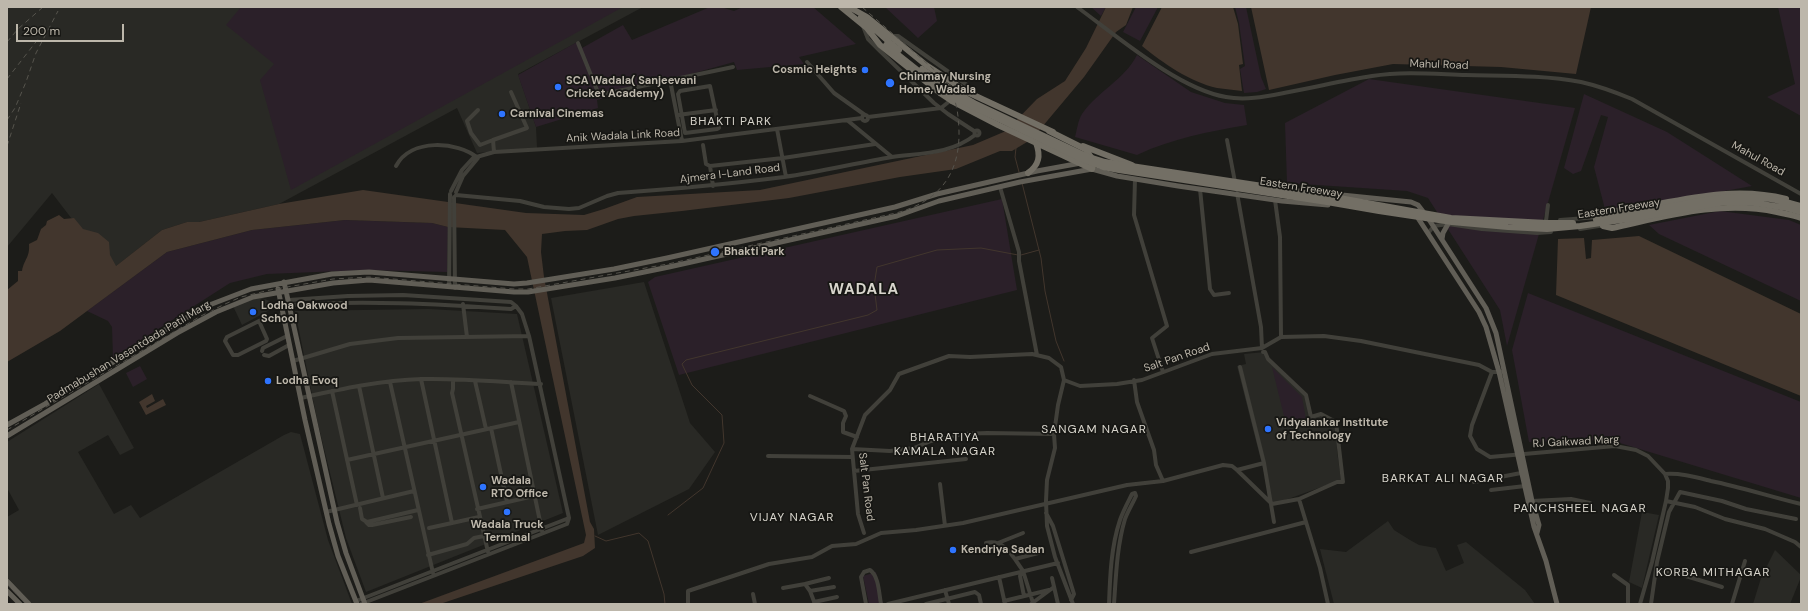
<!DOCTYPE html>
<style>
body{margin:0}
#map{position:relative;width:1808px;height:611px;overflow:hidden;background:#1c1c19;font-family:"DM Sans",sans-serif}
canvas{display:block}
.frame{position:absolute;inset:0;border:8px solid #bdb7ab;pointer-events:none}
.scale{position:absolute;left:16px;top:24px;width:108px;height:18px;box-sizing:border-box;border:2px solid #bdb7ab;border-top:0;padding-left:5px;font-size:12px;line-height:14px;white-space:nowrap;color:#bdb7ab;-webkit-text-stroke:3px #171714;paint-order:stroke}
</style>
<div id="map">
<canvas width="1808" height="611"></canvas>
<div class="frame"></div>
<div class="scale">200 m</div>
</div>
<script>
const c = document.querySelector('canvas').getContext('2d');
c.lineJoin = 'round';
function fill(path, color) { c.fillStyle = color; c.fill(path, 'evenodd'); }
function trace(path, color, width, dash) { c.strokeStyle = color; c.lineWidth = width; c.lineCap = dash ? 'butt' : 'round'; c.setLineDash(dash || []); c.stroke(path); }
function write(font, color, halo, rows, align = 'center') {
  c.font = font + ' "DM Sans",sans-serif'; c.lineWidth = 3.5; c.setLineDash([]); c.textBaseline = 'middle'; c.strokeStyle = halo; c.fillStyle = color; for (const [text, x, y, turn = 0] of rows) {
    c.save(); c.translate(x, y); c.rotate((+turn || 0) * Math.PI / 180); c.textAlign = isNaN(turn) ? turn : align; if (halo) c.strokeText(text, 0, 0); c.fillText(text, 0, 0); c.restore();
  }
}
fill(new Path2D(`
 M7,7h636l-125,67 18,53 1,21 -60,5 -20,-45 -178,96 -80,18h-12l-25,8 -51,40 -59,-77 -45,54z
 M644,282l46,141 25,29 -26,37 -91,46 -47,-237z
 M259,297l11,4 3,9 -5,1 -26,14 -9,-19z
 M429,309l88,5 46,199 -197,79 -20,-54 -28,-114 -23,-113z
 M1265,352l3,7 38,36 5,21 10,-2 15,8 1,29 4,29 -67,24h-2l-35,-138 9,-2 -2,-10z
 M99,384l35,64 -14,7 -12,-20 -30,17 36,62 17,-9 9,13 144,-83 7,-3 9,2 28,106 24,64h-320l-25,-27v-60l12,-7 -12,-22v-46z
 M1642,512l17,3 -17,73 -13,-6z
 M1388,521l6,9 16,10 9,5 17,3 10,23 18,-8 -7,-18 9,-3 59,48 10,14h-201l-14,-55 26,3z
 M1775,550l26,25v2l-11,27h-37l8,-26z`), '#292925');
fill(new Path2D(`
 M241,7h382l-332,183 -31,-110 14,-16 -48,-39z
 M710,7h11l13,4 9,-4h70l43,37 -57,13 5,7 -67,6 -3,-8 -137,38 1,8 -62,19 -18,-52 61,-34 3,7 41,-23 9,15z
 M885,7h49l3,14 -19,17z
 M1091,7h15l-5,9z
 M1136,7h22l-18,34 -17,-9z
 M1235,7h11l15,70 5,12 -9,3 -13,1 -4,-24 5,-3 -6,-43z
 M1778,7h23v109l-34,-19 28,-13z
 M1137,55l54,37 34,11 19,2 3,20c-39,7 -74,13 -110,30l-62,-18c2,-7 3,-17 7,-23 16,-23 43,-35 55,-59z
 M1369,79l206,29 -68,238 -7,-36 -72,-112 -21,-7 -120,-8 -2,-60z
 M1584,94l83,38 85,54 -146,27 -12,-46 14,-50 -7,-2 -20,56 -8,3 -9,-6z
 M1002,199l15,91 -338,85 -31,-93 7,-5z
 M1720,211l69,9 12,5v76l-142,-67 -10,-9z
 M345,220l87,3 16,4 -1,45 -80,-2 -100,4 -37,9 -117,75 -1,-31 -4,-6 -21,-10 80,-59 85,-22z
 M1528,293l273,109v96l-191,-58 -81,2 -17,-92z
 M140,366l7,13 -14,8 -7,-14z
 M1272,367l30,30 4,23 -20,4z
 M876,572l7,32h-14l-6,-28z`), '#2b2029');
fill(new Path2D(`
 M1106,7h27l-7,18 -10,7 -32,45 -52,62 -20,12h-12l-44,18 -56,8 -111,21 -107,13 -48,5 -16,3 -31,11 -22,1 -23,3 -1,18 3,25 46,245 4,7 1,19 -12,8 -143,48h-21l165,-61 2,-8 -59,-278 -22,-27 -57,-3 -16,-4 -87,-3 -93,10 -85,22 -107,79 -53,31v-72l11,-9v-10h4c2,-12 8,-13 7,-27l8,-4 4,-11 5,-4 1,-4 12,-6 5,4 10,-1 9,11 15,4 11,9 1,13 6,11 46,-36 25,-8h12l80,-18 84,-14 163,23 58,2 20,-6 33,-12 123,-7 213,-45 33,-14 31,-32 28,-18 21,-33z
 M1162,7h71l5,17 5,40 -4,1 3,26c-8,-1 -17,-2 -25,-3 -27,-6 -54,-25 -75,-42z
 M1251,7h340l-15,67 -75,-7 -108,-3 -58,11 -66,15z
 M1639,236l162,78v82l-245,-101 2,-56 26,-1 2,21 5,-1 1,-18z
 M152,394l3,7 -9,5 1,2 16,-9 3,6 -20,10 -7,-13z`), '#42362d');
trace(new Path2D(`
 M1016,148l-1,9 4,15
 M1022,183l19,75 4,33 11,50 8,20
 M1021,255l18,-5
 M668,515l35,-27 21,-45 -2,-28 -30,-30 -10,-21 4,-4 182,-45 9,-5 -3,-24 3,-19 60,-17 44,-2 37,7
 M595,536l11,5 33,-8 9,8 16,53 1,10`), '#42362d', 1);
trace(new Path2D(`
 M1077,7c40,29 101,82 149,90 21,4 42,-1 63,-5 28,-5 55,-12 83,-16 32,-5 62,-2 94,-1 38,1 77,0 115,7 18,4 34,10 51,17l169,95
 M863,26l5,13 12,12 54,52 14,11 26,17
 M891,36h7l69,49 -5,5
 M578,43l21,52 134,-28
 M807,62l27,31 31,22
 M670,80l12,61
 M710,86l9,42 -2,1 -32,4 -7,-39 2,-3z
 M478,110l-11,11 4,12 9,12 13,-5
 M678,115l38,-5
 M862 118a3 3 0 1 1 6 0a3 3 0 1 1-6 0Z
 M868,117l73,-9 10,-8
 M847,120l45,37
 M777,129l9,48
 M974.5 133a2.5 2.5 0 1 1 5 0a2.5 2.5 0 1 1-5 0Z
 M1227,140l8,42
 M703,145l3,19 4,2 73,-8 92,-14
 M494,152l-1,-12 34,-12 -16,-36
 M396,166c15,-28 61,-25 82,-8
 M710,166l3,20
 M1135,179l-1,36 33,111 -15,12 11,34
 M1000,187l19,65v9l18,94
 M1200,189l10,100 4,6 15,-2
 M451,191l11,-21 11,-12 21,-6 188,-11 180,-23
 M456,192l7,-16 15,-18
 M1237,193l24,134 1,21
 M456,195l64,6 24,6 25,2 10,-1 28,-12 11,-3c56,-4 111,-9 166,-16 36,-5 72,-14 108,-20 29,-4 59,-3 83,-22
 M454,197l1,91
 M1275,200l5,37 1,100
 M1560,220l39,-3
 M1546,221l2,-16
 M1580,229l25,-4
 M1429,232l5,-6 14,-2 34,5 55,4 14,-1
 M449,287l1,-93
 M289,300l59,-4 55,-1 108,7 5,4 6,8 7,22 40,182 -2,6 -206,80
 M463,304l4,33
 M290,305c74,-5 147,-1 221,4l5,-3
 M259,321l-32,16 -2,4 8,14h5l28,-14 1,-2 -8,-18 24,-6
 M262,351l1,-3 24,-12
 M264,355l5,1 20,-11
 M293,361l57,-17 48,-6 131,-2
 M1240,367l24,96 10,59
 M1492,372l-20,53 -2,11 7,13 13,8 125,-11 21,4 12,6 17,18 3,7v7l-2,13 -14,61 -12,42
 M421,379l31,144 27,-6
 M453,380v9l-1,4 36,159
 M1064,380l16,6 37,-2 25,-4 70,-26 50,-6 19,-11 43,-1 37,5 118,24 13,7h12
 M1134,380l3,22 17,48 2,15 7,16
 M475,381l11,48
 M390,382l43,191
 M511,382l31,149
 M359,386l24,112
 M332,391l25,114
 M810,396l34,15 2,5 -3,7v9l14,5
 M301,398c40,-9 80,-18 121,-19 39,-1 79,3 119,5
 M491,428l16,74
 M852,449l38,2 24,-3 17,-7 32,-7 24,-1 67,1
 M768,456l84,1
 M347,460l172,-38
 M1237,470l27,-7
 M854,471l112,-12
 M1665,474c16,-1 30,3 46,7 30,6 60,16 90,23
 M1474,482l47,-9
 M940,484l5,42
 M1491,490l34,-4
 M1299,499l21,69 8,36
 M1532,501l39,-2 19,4
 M1666,501l29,6 30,12 40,10 30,13 6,5
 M360,508l2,11 5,3 51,-12
 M477,509l57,-13
 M326,512l88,-21
 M1046,513l7,13 21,68 -3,6
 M366,522l3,3h3l39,-8
 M429,528l23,-5
 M864,533l-6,-19 -6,-65 13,-34 25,-25 9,-16 50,-18 21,1 62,-3 17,4 12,9 3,13 -6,25 -4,29 1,14 -8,32 -1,21 1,25 8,31 18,47
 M986,543c19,-5 28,16 38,29
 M998,543l25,-10
 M1191,552l115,-30
 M428,555l39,-11 7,-6 10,-2
 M1015,559l27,-7
 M1656,569l8,4h12l46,14
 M1614,575l14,10v19
 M999,577l6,27
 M1052,578l6,26
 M805,584l24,-6
 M783,588l22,-4 5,7 5,13
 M945,590l4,14
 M810,591l24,-4
 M753,594l2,10
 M1024,596l-4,-20 2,-3 2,1 9,29
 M356,601l213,-83
 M1004,601l45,-11
 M814,602l23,-5
 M688,604v-13l81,-27 43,-7 20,-11 24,-2 25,-11 35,-3 47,-7 164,-38 36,-4 60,-16 9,1 5,4 35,34 27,-5 38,-17h6l-7,-60 -15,-8 -10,3 -5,-22 -38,-36 -3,-7h-2
 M866,604l-5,-27 3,-5 6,-2c9,6 9,24 11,34
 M888,604l170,-41
 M926,604l49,-12 4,3 2,9
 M1031,604l23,-17
 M1109,604c1,-28 2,-57 11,-84 3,-9 8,-18 12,-26l3,-1 1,3c-3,7 -8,15 -11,23 -8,27 -9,56 -11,85
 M1651,604l6,-42 12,-50 11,-20 42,9 24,8 50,10
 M1732,604l13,-43`), '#41403a', 4);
trace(new Path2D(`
 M1332,194l79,8 7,3 10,13 58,90 10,25 36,168 7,24 -2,8
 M1416,215l63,97 7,15 13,45 35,155 12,34 11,43
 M1442,239l1,-6 5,-9
 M284,282l53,240 9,31 19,51
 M278,289l27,131 24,104 9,32 19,48
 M7,425l38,-21 128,-79 39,-21 39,-15 81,-15 37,-2 145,12 13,-1 87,-14 53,-11 228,-51 42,-13 100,-23 44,-8
 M7,436l170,-103 39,-21 37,-15 80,-14 36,-3 145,12h14l87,-14 54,-11 228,-51 42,-15 81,-19 72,-13 25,7 61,10 104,15 46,4
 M7,581l22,23
 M7,591l13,13`), '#615e56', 5);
trace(new Path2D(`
 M841,7l27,22
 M849,7l18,10 59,48 29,19
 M861,17l27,24
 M866,27l14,18 60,48
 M967,92l86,40
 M952,101l46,24 94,44 2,-8 -9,-12 -36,-18
 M1083,146l49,19
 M1028,173c11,-8 13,-17 8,-30
 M1602,216c10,-7 23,-5 35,-8 50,-9 98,-22 149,-9
 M1603,226l9,2c55,-12 109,-28 165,-16 8,2 16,3 24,6`), '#736f65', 6);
trace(new Path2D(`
 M7,42l11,-13 25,-22
 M7,79l32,-41
 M7,120l8,-12 11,-26 10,-29 22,-42
 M7,146l14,-43
 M7,430l194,-114 24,-12 16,-7 29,-7 63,-11 36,-2 145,12h14l140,-25 228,-51c42,-11 64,-38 63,-82 -1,-26 -4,-38 -21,-58l-76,-66
 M7,584l19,20`), '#56544d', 1, [5, 4]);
trace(new Path2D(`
 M888,41l11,9
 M886,45l34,27 30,22 24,13 110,53 19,7 16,3 208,32 52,9 73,11 56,5 39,2 33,-3 62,-9 83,-15 30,1 32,5 14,4
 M922,69l30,21 24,14 110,52 19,6 223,34 123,22 96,5h26
 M955,84l12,8
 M940,93l12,8
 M1596,220c16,-3 32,-5 48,-8 59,-12 97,-24 157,-6`), '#736f65', 6);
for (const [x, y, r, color] of [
 [865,70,4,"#2e74ff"],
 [890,83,5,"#2e74ff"],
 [558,87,4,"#2e74ff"],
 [502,114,4,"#2e74ff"],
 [715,252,5,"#2e74ff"],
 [253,312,4,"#2e74ff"],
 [268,381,4,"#2e74ff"],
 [1268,429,4,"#2e74ff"],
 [483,487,4,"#2e74ff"],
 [507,512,4,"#2e74ff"],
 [953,550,4,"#2e74ff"]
]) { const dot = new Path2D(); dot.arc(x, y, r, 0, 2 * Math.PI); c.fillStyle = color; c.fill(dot); trace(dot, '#171714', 1.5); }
write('11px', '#bdb7ab', '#171714', [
 ["Mahul Road",1439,65,2],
 ["Anik Wadala Link Road",623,136,-3],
 ["Mahul Road",1758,159,29],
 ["Ajmera l-Land Road",730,174,-7],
 ["Eastern Freeway",1301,188,9],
 ["Eastern Freeway",1619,209,-9],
 ["Padmabushan Vasantdada Patil Marg",129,352,-31],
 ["Salt Pan Road",1177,358,-19],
 ["RJ Gaikwad Marg",1576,442,-3],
 ["Salt Pan Road",866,487,83]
]);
write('bold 11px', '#bdb7ab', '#171714', [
 ["Cosmic Heights",857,70,"right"],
 ["Chinmay Nursing",899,77],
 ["Home, Wadala",899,90],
 ["SCA Wadala( Sanjeevani",566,81],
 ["Cricket Academy)",566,94],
 ["Carnival Cinemas",510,114],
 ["Bhakti Park",724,252],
 ["Lodha Oakwood",261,306],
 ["School",261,319],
 ["Lodha Evoq",276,381],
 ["Vidyalankar Institute",1276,423],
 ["of Technology",1276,436],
 ["Wadala",491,481],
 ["RTO Office",491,494],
 ["Wadala Truck",507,525,"center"],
 ["Terminal",507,538,"center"],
 ["Kendriya Sadan",961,550]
], 'left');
c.letterSpacing = '1px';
write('12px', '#d8d5cc', '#171714', [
 ["BHAKTI PARK",731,122],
 ["SANGAM NAGAR",1094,430],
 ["BHARATIYA",945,438],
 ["KAMALA NAGAR",945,452],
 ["BARKAT ALI NAGAR",1443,479],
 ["PANCHSHEEL NAGAR",1580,509],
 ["VIJAY NAGAR",792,518],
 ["KORBA MITHAGAR",1713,573]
]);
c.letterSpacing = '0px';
c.letterSpacing = '1px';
write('bold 15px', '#d8d5cc', '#171714', [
 ["WADALA",864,290]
]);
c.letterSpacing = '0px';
</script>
